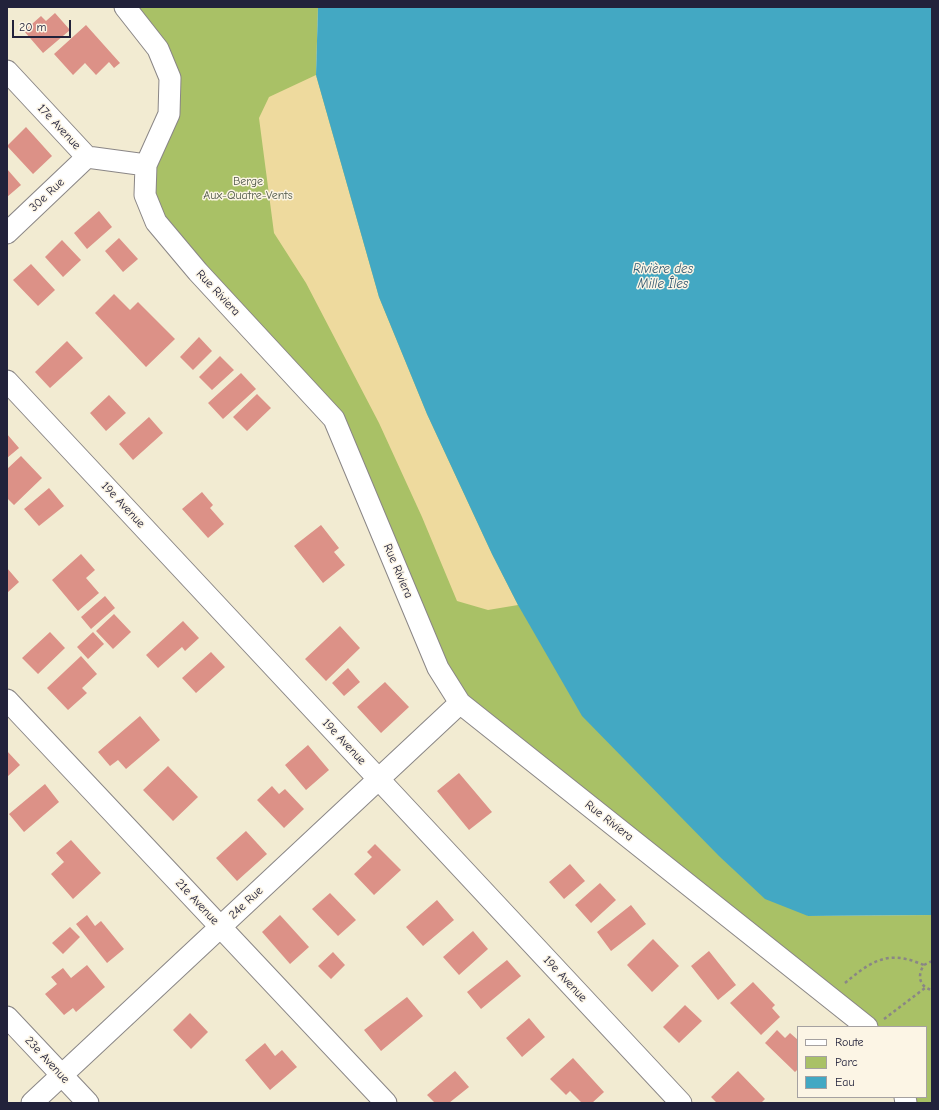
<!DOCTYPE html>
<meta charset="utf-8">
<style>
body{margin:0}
#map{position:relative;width:939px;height:1110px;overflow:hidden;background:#f2ebd2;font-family:"Comic Neue",sans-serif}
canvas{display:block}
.frame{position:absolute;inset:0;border:8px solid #22223b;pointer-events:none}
.legend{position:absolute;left:797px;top:1026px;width:130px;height:72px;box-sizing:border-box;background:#fcf5e5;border:1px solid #a5a1a1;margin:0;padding:5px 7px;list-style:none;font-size:12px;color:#22223b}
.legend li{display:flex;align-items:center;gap:8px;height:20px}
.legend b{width:20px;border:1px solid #a5a1a1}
.scale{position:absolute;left:12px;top:20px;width:59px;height:18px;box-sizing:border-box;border:2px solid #22223b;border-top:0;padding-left:5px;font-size:12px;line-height:14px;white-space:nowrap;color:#22223b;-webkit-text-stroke:3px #fcf5e5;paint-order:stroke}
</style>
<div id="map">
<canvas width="939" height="1110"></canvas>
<div class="frame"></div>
<ul class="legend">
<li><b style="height:5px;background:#fff"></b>Route</li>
<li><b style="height:11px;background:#a9c166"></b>Parc</li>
<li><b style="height:11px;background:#43a8c3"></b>Eau</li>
</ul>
<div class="scale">20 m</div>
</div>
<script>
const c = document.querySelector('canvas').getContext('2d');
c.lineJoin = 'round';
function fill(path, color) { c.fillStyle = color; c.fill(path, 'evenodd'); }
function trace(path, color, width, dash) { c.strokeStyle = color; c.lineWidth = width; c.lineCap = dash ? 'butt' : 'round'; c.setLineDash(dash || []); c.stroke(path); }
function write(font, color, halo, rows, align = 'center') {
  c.font = font + ' "Comic Neue",sans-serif'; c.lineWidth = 3; c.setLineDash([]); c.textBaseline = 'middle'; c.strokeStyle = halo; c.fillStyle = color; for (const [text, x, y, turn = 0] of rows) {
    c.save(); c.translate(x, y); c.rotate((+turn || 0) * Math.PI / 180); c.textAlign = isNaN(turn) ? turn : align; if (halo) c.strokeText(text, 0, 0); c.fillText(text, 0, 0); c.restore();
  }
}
fill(new Path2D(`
 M125,7h193l-2,68 492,841 124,-1v188h-26l-1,-6h21v-70h-59l-410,-328 -117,-264 -191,-211 4,-62 17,-84z`), '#a9c166');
fill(new Path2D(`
 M316,75l63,222 48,117 65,140 26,51 -30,5 -31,-9 -35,-84 -43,-94 -73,-140 -32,-50 -15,-115 10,-21z`), '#eeda9e');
fill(new Path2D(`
 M318,7h614v908l-124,1 -43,-17 -46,-43 -137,-140 -64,-111 -26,-51 -65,-140 -48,-117 -63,-222z`), '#43a8c3');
fill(new Path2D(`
 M55,13l15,17 -27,23 -19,-22 17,-15 5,5z
 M86,25l34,38 -6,5 -5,-6 -13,13 -11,-12 -12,12 -19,-21z
 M26,127l26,29 -19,18 -26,-28z
 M7,169l14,16 -14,12z
 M99,211l13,16 -25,22 -13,-16z
 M119,238l19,21 -15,13 -18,-21z
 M62,240l19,20 -18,17 -18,-20z
 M31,264l24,26 -17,16 -25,-26z
 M114,294l16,16 8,-8 37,37 -29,28 -51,-54z
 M199,337l13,14 -19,19 -13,-13z
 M67,341l16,17 -33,30 -15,-16z
 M220,356l14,14 -22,20 -13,-13z
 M241,373l15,16 -33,30 -15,-16z
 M257,394l14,14 -24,23 -14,-14z
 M109,395l17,18 -20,18 -16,-18z
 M149,417l14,16 -30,27 -14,-16z
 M7,434l12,14 -12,10z
 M21,456l21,22 -28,27 -7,-7v-29z
 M49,488l15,18 -25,20 -15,-17z
 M202,492l11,13 -3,3 14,16 -16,14 -26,-29z
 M321,525l18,23 -5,4 11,13 -22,18 -29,-37z
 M81,554l14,16 -9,8 13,15 -21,18 -26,-31z
 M7,568l12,14 -12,11z
 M105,596l10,12 -24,21 -10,-12z
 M114,614l17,18 -18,17 -17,-18z
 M183,621l16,17 -14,13 -3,-4 -24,21 -12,-13z
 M340,626l20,22 -34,33 -21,-22z
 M50,632l15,16 -27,26 -16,-16z
 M93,632l11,12 -16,15 -11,-12z
 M211,652l14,15 -29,26 -14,-15z
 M81,656l16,18 -15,14 5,5 -19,17 -21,-22z
 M348,668l12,14 -16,14 -12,-13z
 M385,682l24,25 -28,26 -24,-26z
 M140,716l20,24 -34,29 -8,-9 -8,6 -12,-14z
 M308,745l21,25 -23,20 -21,-25z
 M7,751l13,14 -13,12z
 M168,766l30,31 -25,24 -30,-31z
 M459,773l33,39 -23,18 -32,-39z
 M45,784l14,18 -35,30 -15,-18z
 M272,786l7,8 6,-5 19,20 -20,19 -27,-28z
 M246,831l21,23 -30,27 -21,-23z
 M71,840l30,33 -28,26 -22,-25 13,-12 -8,-9z
 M375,844l26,26 -27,25 -20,-21 18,-17 -5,-5z
 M570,864l15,17 -21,18 -15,-17z
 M600,883l16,17 -25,23 -16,-18z
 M330,893l26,27 -18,16 -26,-27z
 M437,900l17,20 -31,26 -17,-19z
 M631,905l15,19 -35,27 -14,-19z
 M87,915l8,11 6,-5 23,28 -17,14 -31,-39z
 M280,915l29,32 -19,17 -28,-32z
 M70,927l10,10 -17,17 -11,-11z
 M473,931l15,18 -29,26 -16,-18z
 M653,939l26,27 -27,26 -25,-27z
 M709,951l27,34 -18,15 -27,-34z
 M333,952l12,13 -14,14 -13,-13z
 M507,960l14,16 -40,33 -14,-17z
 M87,965l18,22 -29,25 -3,-4 -9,7 -19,-21 12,-10 -6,-7 12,-9 8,10z
 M753,982l22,23 -3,3 8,9 -19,18 -31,-32z
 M407,997l16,19 -42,35 -17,-21z
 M685,1005l17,16 -23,22 -16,-16z
 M190,1013l18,19 -17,17 -18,-19z
 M529,1018l16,19 -23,20 -16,-19z
 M777,1030l8,8 5,-5 8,7v29l-3,3 -30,-29z
 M265,1043l10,13 7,-6 15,17 -27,23 -25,-30z
 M573,1058l31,34 -12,11h-10l-12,-12 -4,4 -16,-16z
 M455,1071l14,16 -20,16h-14l-8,-8z
 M738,1071l27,28 -4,4h-44l-6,-6z`), '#dc9187');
const minor = new Path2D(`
 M125,7l33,42 12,29 -1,36 -23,51 -1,30 11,27 42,50 136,147 104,249 22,35 407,324
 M7,71l80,86 59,8
 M7,233l80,-76
 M7,381l674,722
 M7,700l379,403
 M7,1017l81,86
 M905,1097l1,6
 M32,1103l428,-400`);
trace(minor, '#8a8686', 23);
trace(new Path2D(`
 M932,961l-8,4c-7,10 -5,22 8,25
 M845,983c18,-15 36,-30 61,-24 6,1 12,4 18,6
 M884,1019l41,-31`), '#8a8686', 2.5, [3, 3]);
trace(minor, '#fff', 21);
write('12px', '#22223b', '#fcf5e5', [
 ["17e Avenue",59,127,47],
 ["30e Rue",47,195,-43],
 ["Rue Riviera",218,293,47],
 ["19e Avenue",123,505,47],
 ["Rue Riviera",398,571,67],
 ["19e Avenue",344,742,47],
 ["Rue Riviera",609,821,38],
 ["21e Avenue",197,902,47],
 ["24e Rue",246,903,-43],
 ["19e Avenue",565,979,47],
 ["23e Avenue",47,1060,47]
]);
write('12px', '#515a4a', '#fcf5e5', [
 ["Berge",248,182],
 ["Aux-Quatre-Vents",248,196]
]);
write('italic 13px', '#2f5871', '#fcf5e5', [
 ["Rivière des",663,269],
 ["Mille Îles",663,284]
]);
</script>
